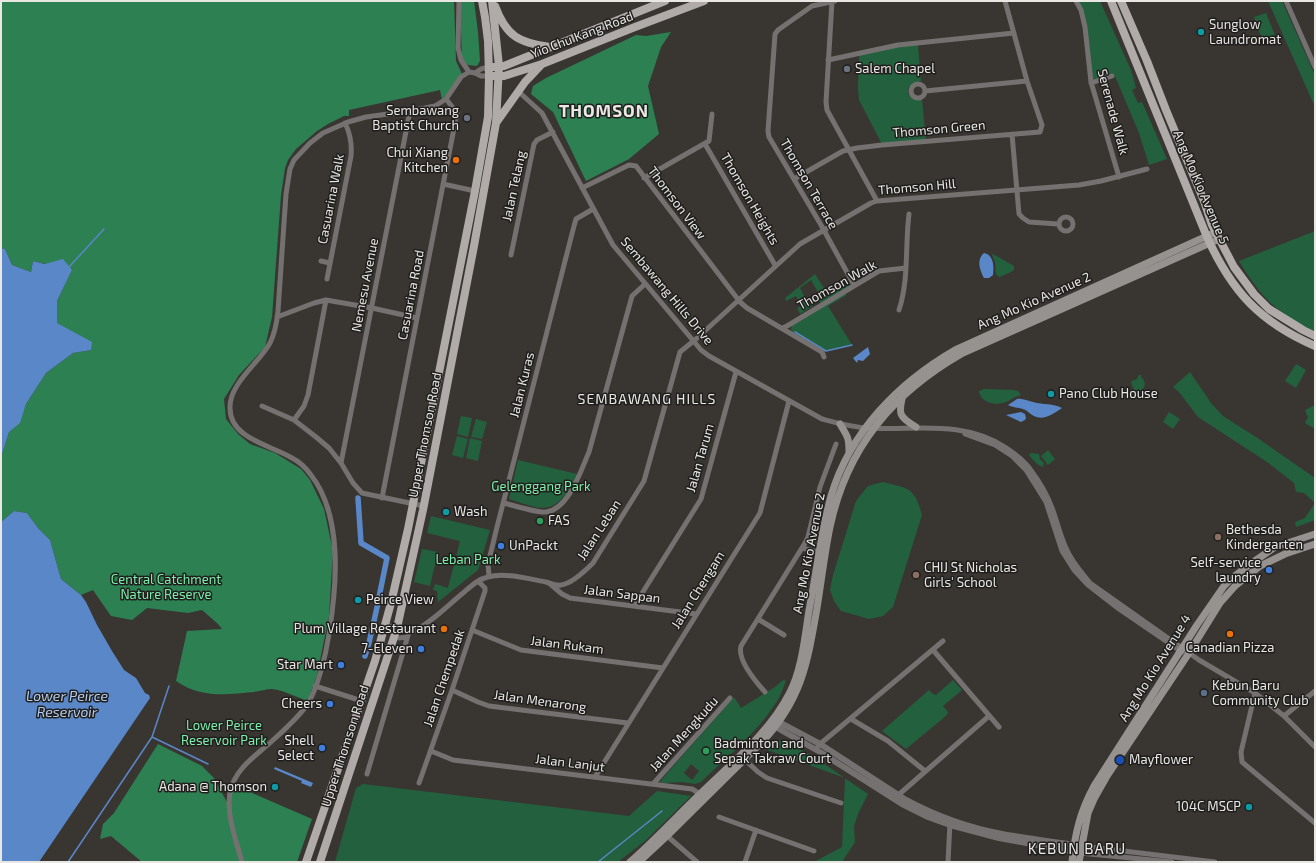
<!DOCTYPE html>
<style>
body{margin:0}
#map{position:relative;width:1316px;height:863px;overflow:hidden;background:#393632;font-family:"Exo 2",sans-serif}
canvas{display:block}
.frame{position:absolute;inset:0;border:2px solid #e9e7e4;pointer-events:none}
</style>
<div id="map">
<canvas width="1316" height="863"></canvas>
<div class="frame"></div>
</div>
<script>
const c = document.querySelector('canvas').getContext('2d');
c.lineJoin = 'round';
function fill(path, color) { c.fillStyle = color; c.fill(path, 'evenodd'); }
function trace(path, color, width, dash) { c.strokeStyle = color; c.lineWidth = width; c.lineCap = dash ? 'butt' : 'round'; c.setLineDash(dash || []); c.stroke(path); }
function write(font, color, halo, rows, align = 'center') {
  c.font = font + ' "Exo 2",sans-serif'; c.lineWidth = 3; c.setLineDash([]); c.textBaseline = 'middle'; c.strokeStyle = halo; c.fillStyle = color; for (const [text, x, y, turn = 0] of rows) {
    c.save(); c.translate(x, y); c.rotate((+turn || 0) * Math.PI / 180); c.textAlign = isNaN(turn) ? turn : align; if (halo) c.strokeText(text, 0, 0); c.fillText(text, 0, 0); c.restore();
  }
}
fill(new Path2D(`
 M1079,1h21l31,69 5,18 -4,2 6,13 4,-1 25,57 -18,6 -10,-32 -24,-57 -24,6 -6,-55z
 M1268,1h14l33,74v32z
 M1266,13l9,22 -13,4 -8,-22z
 M918,45l3,36c-18,2 -17,21 1,18l4,43 -43,4 -24,-46 -1,-12 1,-33 36,-8z
 M1315,231v102c-11,-7 -22,-13 -32,-20 -19,-13 -32,-32 -44,-52z
 M993,254l21,12v4l-5,3 -10,4 -3,-3 -1,-12 -3,-7z
 M815,274l14,22 20,-12 2,2 -30,18 -5,-8 3,-2 -8,-14 -11,8 5,10 3,-1 6,8 -14,9 -3,-6 4,-2 -5,-10 -10,5 -1,-3z
 M843,294l4,1 -19,11 24,39 -30,7 -29,-17 -2,-6 1,-3z
 M1296,364l10,6 -10,18 -11,-7z
 M1190,372l21,31 12,13 36,23 56,39v42l-19,7 -1,-5 10,-4 10,-15 -11,-10 -8,-1 -2,-9 -27,-21 -69,-45 -19,-25 -6,-5z
 M1139,375h3l-1,2c8,7 2,15 -6,16l-4,-11 2,-2h3z
 M984,389l30,1 4,1 3,4c-6,1 -10,5 -15,7 -10,4 -26,1 -27,-11z
 M1315,405v24l-10,-6 3,-6 -3,-7z
 M1169,412l11,7 -7,10 -10,-7z
 M461,416l11,2 -4,19 -11,-3z
 M476,419l11,3 -5,17 -11,-2z
 M457,436l11,3 -5,19 -11,-3z
 M470,438l12,3 -4,20 -12,-3z
 M1048,450l7,9 -7,6 -7,-9z
 M1031,453l8,1 1,5 4,4 -1,4c-5,-1 -11,-8 -14,-12z
 M518,460l59,14c-2,8 -7,13 -11,20 -18,23 -33,12 -57,5z
 M883,482c26,7 31,4 39,33l-29,92 -10,9 -14,3 -28,-8 -7,-10 -4,-11 3,-15 23,-74 12,-15z
 M431,516l59,14 -12,40 -40,32 -1,-11 -4,-1 2,-6 13,4 12,-47 -33,-8z
 M422,549l16,3 -8,34 -16,-4z
 M783,680l3,1c-3,7 -5,14 -9,20 -17,29 -51,57 -76,81l-6,2 -13,-2 -19,1 -6,-2h4l1,-2 72,-82 7,11 34,-21zM691,764l8,7 -7,9 -8,-7z
 M953,680l9,10 -19,16 5,6 -1,3 -41,34 -24,-18 47,-41 4,4 3,1z
 M777,741h6l4,1 27,15 54,37 -10,20 -4,12 1,16 -13,20h-28l28,-15 3,-69 -80,-29z
 M363,784l266,32 28,-25 34,5 -46,45 -27,21h-283l21,-74z`), '#23603e');
fill(new Path2D(`
 M1,1h453l2,60 6,13 -20,26 -2,-10 -91,20v6h-5l-16,8 -11,7 -21,18 -8,11 -3,8 -4,27 -9,122 -7,30 -26,28 -15,24 2,20 12,15 12,10 25,9 26,16 9,11 14,29 9,42 -4,65 -12,59 -9,26c-10,-3 -27,-12 -36,-12 -5,0 -12,2 -18,3 -28,3 -54,6 -78,-11l11,-50 35,-2 -4,-5 -16,-14 -14,3 -41,-5 -15,12 -21,-4 -18,-26 -12,5 -20,-16 -11,-39 -12,-12 -11,-15 -13,-2 -13,11 1,-68 7,-22 10,-9 7,-19 20,-31 27,-20 18,-3 -34,-27v-22l15,-31 -39,-9 -2,11 -19,-7 -7,-16 -4,-1z
 M460,1h14l4,31 2,29 -3,5 -9,-1 -6,-4z
 M671,32l-10,15 -13,39 11,48 -30,25 -43,22 -33,-69 -22,-18 2,-8 13,-8 90,-43 10,1z
 M158,744l44,22 12,12 15,28 1,-13 6,-7 76,33 -15,43h-155l-31,-26 -11,3 3,-15 11,-11z`), '#2c8052');
fill(new Path2D(`
 M1,248l4,1 7,16 19,7 2,-11 12,3 18,-5 9,11 -15,31v22l35,19 -1,8 -18,3 -27,20 -20,31 -6,19 -11,9 -7,22 -1,14z
 M984,253c10,2 10,14 9,22l-4,3h-5c-4,-8 -8,-18 0,-25z
 M868,347l2,7 -7,7 -5,-1 -1,3 -4,-5z
 M1017,399c6,-1 10,2 16,3 10,3 20,1 29,6 -9,6 -18,13 -28,8 -4,-2 -7,-6 -11,-7 -5,-2 -10,-1 -15,-4z
 M1021,412l4,2 1,4 -1,2 -4,2 -15,-7z
 M14,511l13,2 11,15 12,12 11,39 20,16 5,7 11,23 15,26 12,19 12,8 9,15 4,2 1,3 -111,164h-38v-340z
 M275,767l38,16 -2,4 -10,-4 1,-2 -28,-12z`), '#5a87c7');
trace(new Path2D(`
 M69,267l35,-38
 M795,332l31,19 26,-6
 M152,737l17,-51
 M68,862l84,-125 56,27
 M598,862l64,-51`), '#5a87c7', 1.5);
trace(new Path2D(`
 M358,498l3,45 26,15 -8,39
 M365,656l4,-13 9,-40`), '#5a87c7', 5.5);
trace(new Path2D(`
 M459,1l-1,47 3,12 8,12
 M832,1l-6,101 1,8 50,91
 M835,1l-23,5 -34,24 -3,4 -7,97 1,6 52,88 33,60
 M1076,1l5,9 4,17 6,55 28,95
 M1286,1l29,66
 M828,60l70,-15 116,-12
 M475,73l6,-4 8,-2
 M1091,83l21,-7
 M911 91a7 7 0 1 1 14 0a7 7 0 1 1-14 0Z
 M925,91l102,-10
 M519,92l23,21 71,132 88,105 8,6 113,63c15,4 29,8 45,9 49,3 93,-9 138,19 9,6 19,13 25,22 9,12 17,25 22,39 5,13 8,27 14,40 5,13 15,24 24,35l109,77 56,33 29,23 31,31
 M1012,134l7,80 4,4 6,4 29,2
 M705,144l70,121
 M644,178l65,-37 3,-27
 M794,179l49,-28 14,-3 25,-3 158,-13 2,-7 -15,-44 -22,-80
 M443,184l32,7
 M582,188l47,-23 7,1 104,136 7,6 75,44 2,5
 M1059 224a7 7 0 1 1 14 0a7 7 0 1 1-14 0Z
 M511,255l23,-111 3,-4 16,-8
 M321,261l9,2
 M327,279l24,-123c1,-11 -1,-23 -6,-33
 M899,310c10,-30 6,-64 10,-96
 M277,317l37,-14 12,-3 46,8 45,10
 M782,328l5,-2 92,-55 27,-3
 M262,406l32,14 22,17 13,11 12,15 12,20 9,10 62,13
 M294,420l10,-14 4,-11 18,-95
 M965,434l30,11 17,11 14,14 20,32 16,49 12,19 14,15 31,24 63,43
 M341,463l69,-352
 M382,498l75,-385 -11,-14
 M504,503c7,2 36,10 42,9 23,-3 35,-42 43,-60l43,-156 13,-12
 M802,548l19,5
 M489,576l-1,-12 9,-37 77,-301 2,-7 17,-10
 M549,583l13,11 8,4 126,16
 M635,606l1,-3 65,-104 35,-127
 M758,619l26,16
 M386,625l26,7c19,-9 35,-26 51,-39 7,-6 15,-14 25,-16 17,-5 41,2 58,5 4,1 10,4 15,3 10,-1 25,-15 32,-22l51,-82 36,-129 16,-13 104,-95 71,-41 6,-2 202,-16 22,-4 46,-12
 M472,630l49,20 142,18
 M394,636l5,2 8,-1
 M933,650l66,77
 M315,686l47,15
 M452,690l26,12 11,4 139,17
 M765,692c-9,-10 -28,-32 -24,-46l64,-103 3,-6 12,-50 16,-43
 M1255,693l-14,59 1,10 73,61
 M1284,716l31,-25
 M851,719l37,22 37,30
 M816,749l4,-5 123,-103
 M431,751l22,9 239,29 10,6
 M743,758l15,14 9,6 74,25
 M367,774l42,-142
 M595,777l165,-264 29,-112
 M419,783l33,-93 33,-99v-3l-7,-7
 M653,784l77,-86
 M896,797l93,-81
 M719,817l95,34
 M666,835l31,27
 M1082,846l133,16
 M1080,853l92,9
 M242,862c-6,-22 -16,-47 -12,-70 5,-23 24,-35 41,-50 12,-11 26,-23 36,-37 11,-17 19,-51 22,-71 8,-49 14,-118 -18,-159 -5,-7 -11,-13 -19,-17 -21,-13 -62,-19 -62,-50 -1,-24 29,-45 40,-65 5,-10 7,-22 8,-32l8,-117 4,-25 4,-9 16,-17 13,-10 25,-11 18,-5 44,-6 25,-5 11,-7 15,-22 8,-5 6,1 6,3h8
 M745,862l11,-32
 M948,862l2,-40`), '#747170', 5);
trace(new Path2D(`
 M775,720l45,24 86,56c30,16 63,28 96,34 27,5 53,8 80,12
 M772,725l48,27 82,52 26,13 22,8 49,13 77,14`), '#747170', 6);
trace(new Path2D(`
 M903,395c-5,19 -4,22 13,32
 M840,424c8,13 9,14 9,28
 M630,862c25,-22 47,-46 71,-69 32,-31 69,-61 89,-101 13,-25 15,-60 20,-87 7,-36 11,-73 21,-109 19,-64 67,-113 124,-146l261,-118
 M639,862l28,-26 97,-96c37,-41 43,-75 52,-126 5,-29 8,-58 14,-87 17,-80 63,-134 133,-174l256,-114
 M1072,862c3,-29 8,-50 22,-76l103,-161 27,-39 8,-8 17,-13 26,-18 40,-13
 M1079,862l9,-49 6,-14 13,-23 82,-123 31,-50 15,-17 25,-20 25,-12 30,-10`), '#969290', 7);
trace(new Path2D(`
 M1111,1l96,236c25,55 53,85 108,109
 M1121,1l26,60 19,49 38,91 8,24 22,42 20,27 15,15 34,21 12,6
 M495,6c11,30 24,37 55,41
 M494,67l10,-1 161,-65
 M494,76h10l38,-12 93,-37 69,-26
 M496,123l29,-41 16,-17
 M306,862l69,-201 16,-58 17,-74 67,-338 13,-74 1,-41 -1,-35 -3,-24 -3,-16
 M320,862l77,-234 26,-118 51,-264 22,-123 3,-57 -7,-65`), '#b0aba9', 8);
for (const [x, y, r, color] of [
 [1201,32,4,"#0f9aa8"],
 [847,69,4,"#6b7280"],
 [467,118,4,"#6b7280"],
 [456,160,4,"#e8710a"],
 [1051,394,4,"#0f9aa8"],
 [446,512,4,"#0f9aa8"],
 [540,521,4,"#2e9e5b"],
 [1218,537,4,"#8d6e63"],
 [501,546,4,"#3f7fe0"],
 [1269,570,4,"#3f7fe0"],
 [916,575,4,"#8d6e63"],
 [358,600,4,"#0f9aa8"],
 [444,629,4,"#e8710a"],
 [1230,634,4,"#e8710a"],
 [421,649,4,"#3f7fe0"],
 [341,665,4,"#3f7fe0"],
 [1204,693,4,"#5c6f8a"],
 [330,704,4,"#3f7fe0"],
 [322,748,4,"#3f7fe0"],
 [706,751,4,"#2e9e5b"],
 [1120,760,5,"#1a4fb4"],
 [275,787,4,"#0f9aa8"],
 [1249,807,4,"#0f9aa8"]
]) { const dot = new Path2D(); dot.arc(x, y, r, 0, 2 * Math.PI); c.fillStyle = color; c.fill(dot); trace(dot, '#1f1e1c', 1.5); }
write('13px', '#e9e7e4', '#1f1e1c', [
 ["Sunglow",1209,25],
 ["Laundromat",1209,40],
 ["Salem Chapel",855,69],
 ["Sembawang",459,111,"right"],
 ["Baptist Church",459,126,"right"],
 ["Chui Xiang",448,153,"right"],
 ["Kitchen",448,168,"right"],
 ["Pano Club House",1059,394],
 ["Wash",454,512],
 ["FAS",548,521],
 ["Bethesda",1226,530],
 ["Kindergarten",1226,545],
 ["UnPackt",509,546],
 ["Self-service",1261,563,"right"],
 ["laundry",1261,578,"right"],
 ["CHIJ St Nicholas",924,568],
 ["Girls' School",924,583],
 ["Peirce View",366,600],
 ["Plum Village Restaurant",436,629,"right"],
 ["Canadian Pizza",1230,648,"center"],
 ["7-Eleven",413,649,"right"],
 ["Star Mart",333,665,"right"],
 ["Kebun Baru",1212,686],
 ["Community Club",1212,701],
 ["Cheers",322,704,"right"],
 ["Shell",314,741,"right"],
 ["Select",314,756,"right"],
 ["Badminton and",714,744],
 ["Sepak Takraw Court",714,759],
 ["Mayflower",1129,760],
 ["Adana @ Thomson",267,787,"right"],
 ["104C MSCP",1241,807,"right"]
], 'left');
write('13px', '#e9e7e4', '#1f1e1c', [
 ["Yio Chu Kang Road",582,35,-21],
 ["Serenade Walk",1113,112,75],
 ["Thomson Green",939,129,-5],
 ["Thomson Terrace",809,184,60],
 ["Jalan Telang",514,186,-78],
 ["Thomson Hill",917,187,-5],
 ["Ang Mo Kio Avenue 5",1201,187,67],
 ["Casuarina Walk",331,199,-79],
 ["Thomson Heights",750,199,60],
 ["Thomson View",677,203,53],
 ["Nemesu Avenue",365,285,-79],
 ["Thomson Walk",837,285,-29],
 ["Sembawang Hills Drive",667,291,50],
 ["Casuarina Road",411,295,-79],
 ["Ang Mo Kio Avenue 2",1034,301,-24],
 ["Jalan Kuras",522,385,-76],
 ["Upper Thomson Road",425,435,-79],
 ["Jalan Tarum",700,458,-74],
 ["Jalan Leban",599,530,-57],
 ["Ang Mo Kio Avenue 2",809,553,-79],
 ["Jalan Chengam",698,590,-58],
 ["Jalan Sappan",622,594,7],
 ["Jalan Rukam",567,645,7],
 ["Ang Mo Kio Avenue 4",1155,668,-58],
 ["Jalan Chempedak",444,678,-71],
 ["Jalan Menarong",540,701,8],
 ["Jalan Mengkudu",684,734,-48],
 ["Upper Thomson Road",345,746,-72],
 ["Jalan Lanjut",570,763,7]
]);
write('13px', '#7feeac', '#1f1e1c', [
 ["Gelenggang Park",541,487],
 ["Leban Park",468,560],
 ["Central Catchment",166,580],
 ["Nature Reserve",166,595],
 ["Lower Peirce",224,726],
 ["Reservoir Park",224,741]
]);
c.letterSpacing = '1px';
write('14px', '#e9e7e4', '#1f1e1c', [
 ["SEMBAWANG HILLS",647,399]
]);
c.letterSpacing = '0px';
write('italic 14px', '#b4cdef', '#1f1e1c', [
 ["Lower Peirce",67,696],
 ["Reservoir",67,712]
]);
c.letterSpacing = '1px';
write('15px', '#e9e7e4', '#1f1e1c', [
 ["KEBUN BARU",1077,849]
]);
c.letterSpacing = '0px';
c.letterSpacing = '1px';
write('bold 17px', '#e9e7e4', '#1f1e1c', [
 ["THOMSON",604,111]
]);
c.letterSpacing = '0px';
</script>
